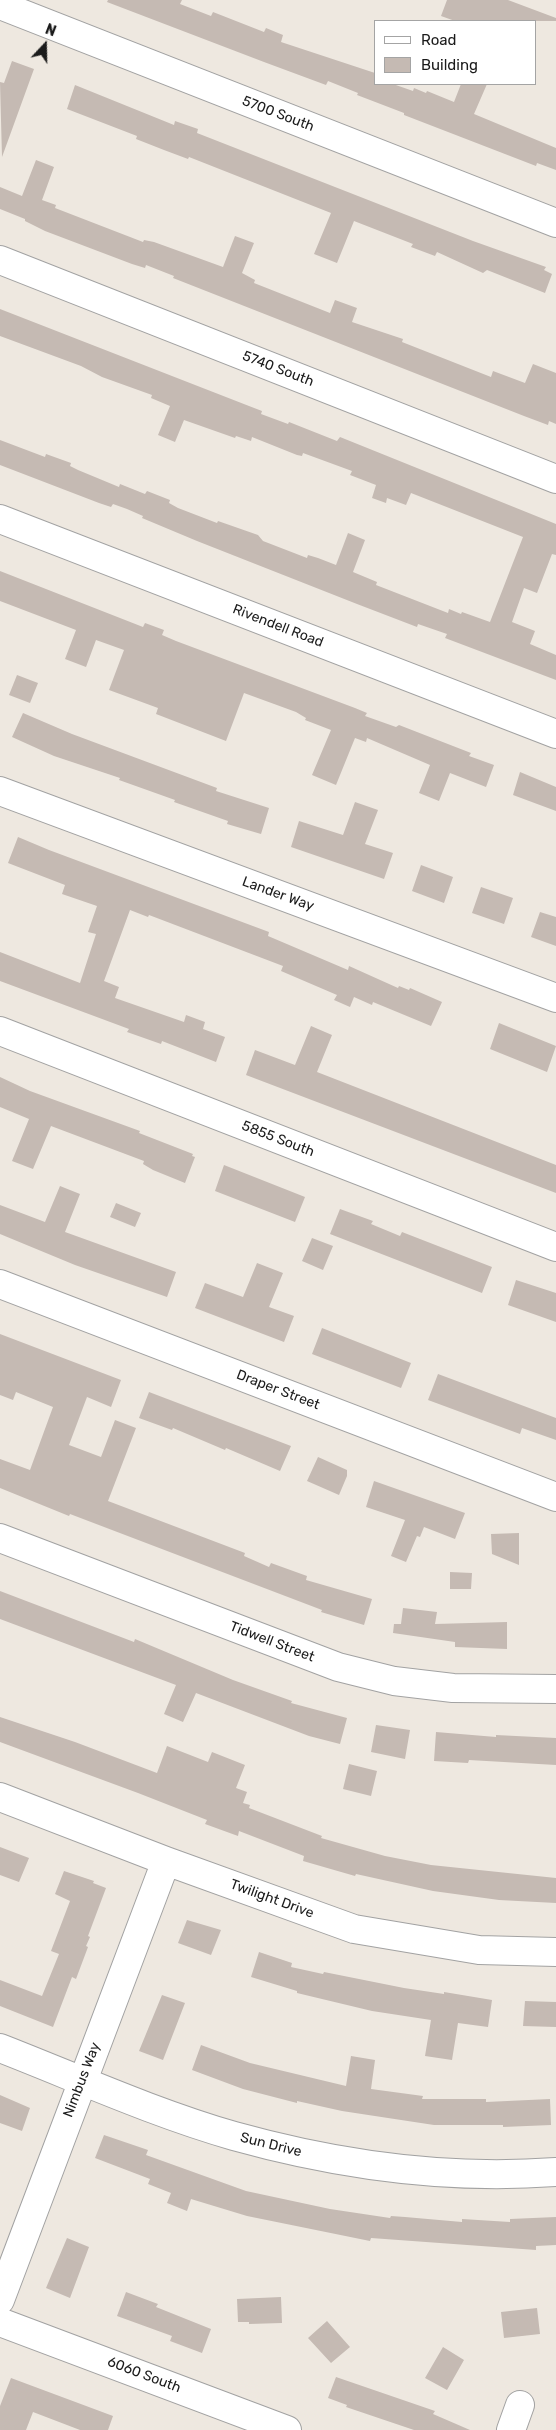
<!DOCTYPE html>
<style>
body{margin:0}
#map{position:relative;width:556px;height:2430px;overflow:hidden;background:#eee8e0;font-family:Rubik,sans-serif}
canvas{display:block}
.legend{position:absolute;left:374px;top:20px;width:162px;height:65px;box-sizing:border-box;background:#fff;border:1px solid #a4a4a4;margin:0;padding:6px 9px;list-style:none;font-size:15px;color:#1b1b1b}
.legend li{display:flex;align-items:center;gap:10px;height:25px}
.legend b{width:25px;border:1px solid #a4a4a4}
.north{position:absolute;left:20px;top:20px;width:50px;height:50px;-webkit-text-stroke:4px #fff;paint-order:stroke;rotate:21deg;font-size:14px;font-weight:700;line-height:20px;text-align:center;color:#1b1b1b}
.north::after{content:'';display:block;margin:auto;width:18px;height:22px;background:#1b1b1b;clip-path:polygon(50% 0,100% 100%,50% 72%,0 100%)}
</style>
<div id="map">
<canvas width="556" height="2430"></canvas>
<ul class="legend">
<li><b style="height:6px;background:#fff"></b>Road</li>
<li><b style="height:14px;background:#c5bab3"></b>Building</li>
</ul>
<div class="north">N</div>
</div>
<script>
const c = document.querySelector('canvas').getContext('2d');
c.lineJoin = 'round';
function fill(path, color) { c.fillStyle = color; c.fill(path, 'evenodd'); }
function trace(path, color, width, dash) { c.strokeStyle = color; c.lineWidth = width; c.lineCap = dash ? 'butt' : 'round'; c.setLineDash(dash || []); c.stroke(path); }
function write(font, color, halo, rows, align = 'center') {
  c.font = font + ' Rubik,sans-serif'; c.lineWidth = 5; c.setLineDash([]); c.textBaseline = 'middle'; c.strokeStyle = halo; c.fillStyle = color; for (const [text, x, y, turn = 0] of rows) {
    c.save(); c.translate(x, y); c.rotate((+turn || 0) * Math.PI / 180); c.textAlign = isNaN(turn) ? turn : align; if (halo) c.strokeText(text, 0, 0); c.fillText(text, 0, 0); c.restore();
  }
}
fill(new Path2D(`
 M108,0h74l-2,4 31,12 2,-4 51,20 2,-4 17,7 -2,7 94,31v11h18l20,7 1,-3 12,5 1,-2 27,11 7,-18h26l-13,30 82,34v22l-19,-7 -1,3 -132,-51v-2l-47,-18 1,-2 -30,-12 -2,4 -62,-23 -157,-60z
 M447,0h61l48,18v3h-101l-14,-5z
 M12,61l22,8 -32,88 -2,-75 4,1z
 M75,85l99,40 1,-4 23,8 -1,4 276,108 73,26 -2,3 8,4 -7,19 -58,-23 -4,3 -46,-21 -2,4 -24,-9 2,-3 -59,-23 -17,42 -23,-9 17,-41 -142,-56 -1,2 -24,-9 -28,-11 1,-3 -70,-27z
 M36,160l18,7 -12,33 14,5 -1,3 88,34 1,-2 10,2 69,25 12,-31 19,7 -12,30 13,7 -1,3 76,30 5,-13 22,8 -5,14 51,17 -1,3 89,35 2,-6 32,12 8,-19 23,9v51l-7,-3 -1,4 -24,-9 -351,-138 1,-2 -28,-11 -1,3 -13,-4 -87,-33 -20,-10v-2l-25,-10v-22l22,9z
 M0,309l249,97 13,5 -1,3 27,10 1,-2 48,19 3,-4 216,87v31l-4,-1 -15,39 -13,-5 -12,34 23,9 -5,13 26,11v25l-111,-42 2,-4 -29,-10 -1,3 -60,-23 -160,-63 -55,-23 1,-2 -16,-7 -14,-5 -2,3 -12,-4 -99,-38v-25l45,17 1,-3 25,9 -1,3 8,4 41,17 1,-3 25,10 2,-3 23,9 -1,3 9,5 39,15 1,-2 40,14 5,6 44,17 1,-3 10,3 18,7 12,-32 17,7 -12,32 24,10 -1,3 72,28 1,-4 12,5 1,-2 28,10 33,-85 -112,-44 -5,12 -19,-7 -1,5 -14,-5 4,-13 -26,-10 2,-4 -49,-18 -1,3 -5,-1 -45,-18 -1,4 -15,-5 -1,2 -51,-18 -9,22 -17,-7 12,-29 -19,-8 1,-3 -50,-18 -21,-11 -81,-30z
 M0,571l143,56 2,-4 19,7 -2,5 14,6 179,67 12,5 -2,3 31,11 3,-2 72,28 -2,3 25,9 -8,22 -36,-14 -11,28 -20,-8 11,-28 -63,-27 -1,4 -11,-4 -19,47 -24,-10 19,-45 -26,-10 1,-2 -10,-6 -52,-19 -18,48 -70,-27 2,-6 -49,-18 15,-40 -28,-10 -10,27 -21,-8 11,-29 -76,-29z
 M17,675l21,8 -8,20 -21,-8z
 M23,713l49,21 145,54 -1,3 53,17 -8,26 -34,-10 1,-3 -54,-19 1,-2 -56,-20 1,-2 -66,-22 -42,-19z
 M520,772l36,15v24l-43,-16z
 M355,802l23,8 -13,34 28,9 -9,26 -93,-32 8,-26 44,14z
 M18,837l31,13 220,82 -1,4 80,34 1,-4 49,22 1,-2 10,4 1,-2 32,14 -11,24 -58,-24 -1,3 -18,-8 -4,10 -16,-7 3,-5 -56,-24 2,-5 -134,-51 -1,2 -18,-7 -26,71 15,6 -4,11 69,24 2,-7 19,7 -2,7 22,8 -9,25 -54,-21 -1,3 -34,-12 2,-3 -129,-48v-29l80,31 16,-49 -8,-2 9,-26 -35,-12 3,-9 -57,-22z
 M421,865l32,12 -9,26 -32,-12z
 M481,887l32,11 -9,26 -32,-11z
 M540,912l16,5v29l-25,-9z
 M499,1023l57,23 -9,26 -57,-23z
 M311,1026l21,9 -15,37 239,93v28l-310,-118 9,-25 40,15z
 M0,1077l30,14 110,40 -1,2 54,21 -1,2 3,1 -10,26 -32,-13 -10,-6 1,-3 -93,-35 -18,43 -21,-8 17,-42 -29,-12z
 M224,1165l81,32 -10,25 -80,-31z
 M60,1186l20,8 -15,38 111,40 -9,25 -92,-32 -75,-31v-29l45,17z
 M116,1203l25,10 -6,14 -25,-10z
 M340,1209l33,12 -2,3 29,12 2,-4 90,35 -10,26 -152,-59z
 M312,1238l21,8 -10,24 -21,-9z
 M257,1263l26,10 -14,34 25,9 -10,26 -89,-34 10,-25 38,14z
 M516,1280l40,13v29l-48,-17z
 M322,1328l89,35 -10,25 -89,-34z
 M0,1334l121,46 -10,27 -24,-10 -18,48 32,12 14,-37 21,8 -28,73 137,52 -1,3 25,11 2,-4 36,13 -1,4 66,19 -8,26 -43,-13 1,-2 -252,-96 -1,2 -69,-28v-29l30,11 23,-63 -37,-15 -3,8 -13,-5z
 M438,1374l118,44v22l-34,-12 -2,6 -92,-34z
 M149,1392l142,54 -11,25 -54,-23 -1,2 -52,-22 -1,2 -33,-12z
 M318,1457l29,13v6l-8,19 -32,-14z
 M374,1481l91,32 -10,26 -31,-12 -4,10 -3,-1 -11,26 -15,-6 14,-36 -39,-13z
 M519,1533v32l-27,-11 -1,-20z
 M450,1572l22,1 -1,16h-21z
 M0,1591l134,51 1,-3 98,41 59,21 -1,2 56,15 -7,26 -31,-8 -113,-43 -13,29 -19,-8 12,-29 -176,-66z
 M403,1608l34,4 -2,12 72,-2v27l-52,-2v-5l-62,-9 1,-9h7z
 M0,1717l75,25 82,31 10,-27 41,16 4,-10 33,13 -9,23 11,4 -4,11 7,2 -1,3 73,28 -1,2 64,18 46,9 125,13v25l-57,-3 -66,-9 -77,-17 -1,2 -52,-15 1,-5 -65,-25 -1,5 -33,-12 2,-4 -69,-27 -138,-51z
 M376,1725l34,5 -5,29 -34,-7z
 M436,1732l60,5v-2l60,3v27l-87,-5 -1,3 -34,-2z
 M349,1764l28,7 -6,25 -28,-7z
 M0,1847l29,11 -10,24 -19,-7z
 M64,1871l30,10 -1,2 13,5 -18,48 2,1 -4,9 2,1 -12,32 -4,-2 -19,50 -53,-21v-26l42,16 17,-42 -8,-3 19,-50 -15,-7z
 M187,1920l34,10 -10,25 -33,-12z
 M259,1952l33,11 -1,4 32,7 1,-2 80,16 40,6v-2l48,8 -4,27 -30,-4 -6,37 -27,-4 6,-36 -59,-9 -75,-18v-2l-46,-14z
 M162,1995l23,8 -22,57 -24,-9z
 M525,2001l31,1v25l-33,-1z
 M201,2045l49,18 96,23 5,-30 24,4 -4,29 52,7 -1,3h64v3l64,-3 1,26 -48,2v-2h-69l-92,-14 -45,-10v2l-54,-14 -51,-19z
 M0,2095l30,13 -8,23 -22,-8z
 M104,2135l44,15 -2,5 100,36 84,18 60,9 1,-2 14,1 57,5v-3l48,3v-3l46,-2v28l-20,1v4l-165,-12 -1,3 -123,-25 -56,-17 -4,12 -20,-8 4,-10 -23,-9 2,-5 -55,-21z
 M67,2238l22,9 -19,51 -24,-10z
 M126,2292l32,12 -2,3 55,22 -9,24 -32,-12 2,-5 -55,-20z
 M281,2297l1,26 -33,1v-2h-11l-1,-23z
 M537,2308l3,26 -36,4 -3,-26z
 M327,2321l23,26 -19,16 -23,-25z
 M443,2347l21,13 -17,30 -22,-12z
 M336,2377l99,34 -2,3 37,16h-56l-68,-23 1,-2 -19,-7z
 M11,2378l102,38 -5,14h-28l-47,-18 -7,18h-26v-24z`), '#c5bab3');
const minor = new Path2D(`
 M0,5l556,218
 M0,260l556,219
 M0,519l556,215
 M0,791l556,207
 M0,1031l556,216
 M0,1284l556,213
 M0,1538l338,129 56,14 59,7 103,1
 M0,1797l166,64 188,68 125,21 77,2
 M0,2048c77,30 154,65 234,88 104,29 214,44 322,36
 M0,2300l166,-439
 M0,2322l287,108
 M511,2430l9,-25`);
trace(minor, '#a2a2a2', 30);
trace(minor, '#fff', 28);
write('14px', '#1b1b1b', '#fff', [
 ["5700 South",278,114,21],
 ["5740 South",278,369,21],
 ["Rivendell Road",278,626,21],
 ["Lander Way",278,894,20],
 ["5855 South",278,1139,21],
 ["Draper Street",278,1390,21],
 ["Tidwell Street",272,1642,21],
 ["Twilight Drive",272,1899,20],
 ["Nimbus Way",82,2080,-69],
 ["Sun Drive",271,2145,14],
 ["6060 South",144,2375,21]
]);
</script>
